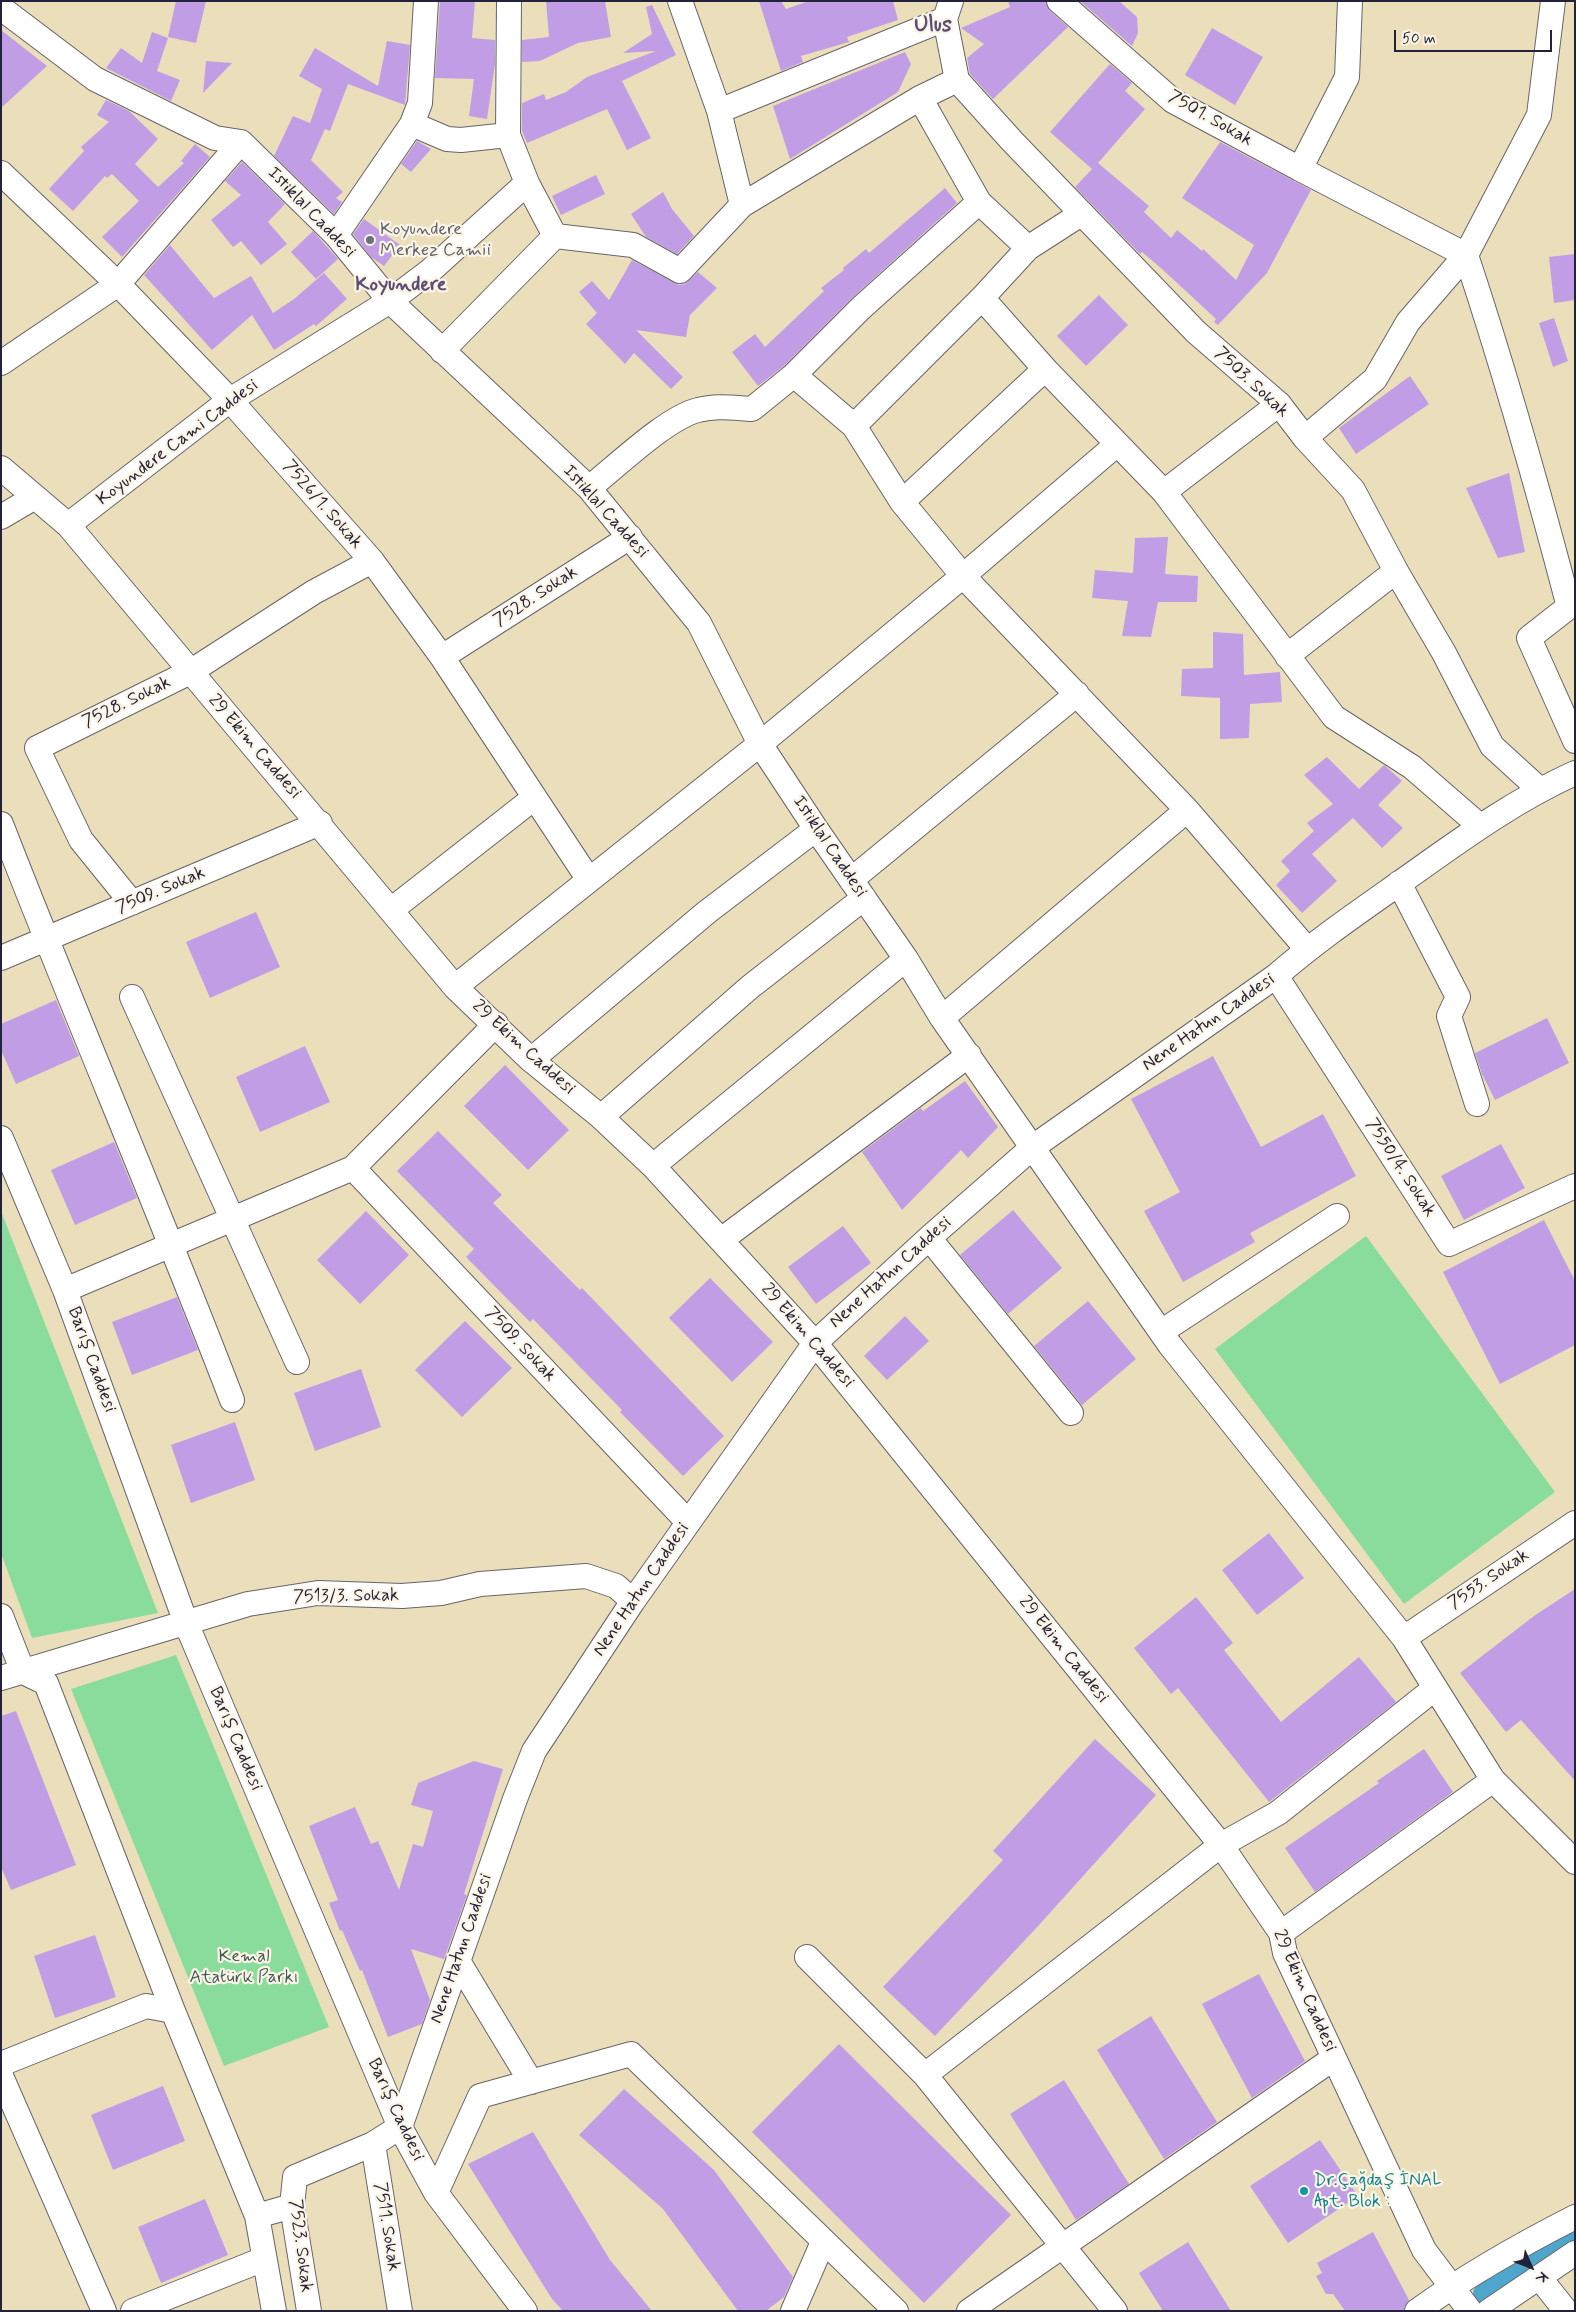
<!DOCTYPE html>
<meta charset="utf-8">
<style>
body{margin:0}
#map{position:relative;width:1576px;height:2312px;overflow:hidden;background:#ebdfbb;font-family:Mynerve,sans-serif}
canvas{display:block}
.frame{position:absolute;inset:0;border:2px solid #22223b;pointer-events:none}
.north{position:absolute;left:1506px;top:2242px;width:50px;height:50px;-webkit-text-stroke:4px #fcf5e5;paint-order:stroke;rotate:134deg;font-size:14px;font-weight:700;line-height:20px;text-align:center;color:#22223b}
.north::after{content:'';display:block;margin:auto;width:18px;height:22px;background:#22223b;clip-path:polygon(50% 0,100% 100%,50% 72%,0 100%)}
.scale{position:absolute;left:1394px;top:30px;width:158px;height:22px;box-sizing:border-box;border:2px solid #22223b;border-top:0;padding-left:6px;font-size:15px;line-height:18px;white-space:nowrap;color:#22223b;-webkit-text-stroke:4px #fcf5e5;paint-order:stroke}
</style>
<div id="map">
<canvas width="1576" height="2312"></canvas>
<div class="frame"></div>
<div class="north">K</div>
<div class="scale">50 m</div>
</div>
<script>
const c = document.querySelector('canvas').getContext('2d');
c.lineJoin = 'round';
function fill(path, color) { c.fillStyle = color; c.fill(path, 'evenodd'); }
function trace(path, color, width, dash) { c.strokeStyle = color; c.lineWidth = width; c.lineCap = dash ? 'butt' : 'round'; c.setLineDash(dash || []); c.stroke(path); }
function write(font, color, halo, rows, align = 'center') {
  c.font = font + ' Mynerve,sans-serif'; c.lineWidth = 4.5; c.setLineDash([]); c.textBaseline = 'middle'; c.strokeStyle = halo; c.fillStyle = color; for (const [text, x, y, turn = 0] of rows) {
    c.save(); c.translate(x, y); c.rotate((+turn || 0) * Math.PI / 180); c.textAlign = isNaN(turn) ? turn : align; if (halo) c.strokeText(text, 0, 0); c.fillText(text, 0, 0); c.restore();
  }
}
fill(new Path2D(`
 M1,1211l157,402 -126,25 -31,-85z
 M1366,1236l189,256 -151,112 -189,-255z
 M176,1655l153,372 -105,39 -153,-377z`), '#8adc9c');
trace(new Path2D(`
 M1484,2294l91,-58`), '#4fa6cc', 22);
fill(new Path2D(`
 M176,1h30l-10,42 -28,-6z
 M440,1h35l-3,37 23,2v24l-8,55 -18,-3 5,-37 -39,-1z
 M546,1h59l6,36 -33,6 -38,18 -18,1v-22l27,-3z
 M759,1h22l5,8 23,-8h84l5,19 -51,17 2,5 -48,14 2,6 -22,9z
 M1008,1h38l4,10 18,16 -75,72 -23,-25 -3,-16 17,-14 -23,-16 49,-21z
 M1080,1h39l18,16 1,16 -6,13z
 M652,5l24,50 -54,26 29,57 -24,12 -20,-41 -80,34 -5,-12v-28l22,-9 2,6 20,-8 21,-15 69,-26 -33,2 29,-19 -6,-27z
 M1212,28l51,29 -28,48 -50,-30z
 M1,30l46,36 -46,42z
 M152,32l16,6 -11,33 23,9 -9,21 -65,-33 15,-20 21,15z
 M387,41l23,4 -5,60 -57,-21 -18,47 -5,-2 -14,31 32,32 -7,6 6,4 -8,12 -60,-58 19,-40 17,7 12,-34 -23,-13 16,-28 63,38z
 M905,52l6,12 -13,28 -108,67 -17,-53z
 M206,61l26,2 -29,30z
 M1110,64l22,19 -7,8 20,18 -47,54 51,43 -5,6 27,26 6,-8 25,21 1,-2 33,31 18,-35 -72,-47 38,-56 91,48 -44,83 -49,52 -4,-3 2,-3 -54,-50 -20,-17 -2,2 -65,-67 17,-18 -42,-37z
 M106,100l23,11 29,28 -23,25 23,23 26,-24 -3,-2 14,-17 15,13 -88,100 -20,-20 37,-36 -27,-27 -5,4 -2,-2 -32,35 -24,-22 35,-38 -3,-4 28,-25 -12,-7z
 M417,141l14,8 -20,23 -10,-8z
 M242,162l43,42 -17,18 19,22 -26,21 -20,-24 -8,6 -22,-27 30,-25 -16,-14z
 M596,175l9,19 -44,21 -9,-19z
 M945,188l12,15 -105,95 -67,67 -27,21 -26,-34 23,-18 10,13 59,-56 -3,-3 23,-18 -1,-2 23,-19 3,4z
 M663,192l9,17 22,27 -17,18 -31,-17 -15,-23z
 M364,219l36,26 -16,21 -13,-9 -18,-23z
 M313,231l25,28 -22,20 -25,-27z
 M170,245l44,53 37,-22 22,37 21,-14 30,-26 23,26 -31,27 -2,-2 -40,26 -22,-35 -40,35 -68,-75z
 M1575,254v46l-21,3 -5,-46z
 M632,260l47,25 6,-1 13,-12 19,16 -27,27 -4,22 -50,-7 47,47 -12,12 -37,-36 -9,11 -39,-40 11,-11 -18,-21 13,-11 17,19z
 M1099,295l29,30 -42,41 -29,-30z
 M1554,318l14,43 -15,6 -14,-44z
 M1410,376l19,28 -73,50 -17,-26z
 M1509,473l16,79 -27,6 -32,-70z
 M1168,537l-3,37 33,2 -1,26h-39l-7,35 -29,-1 6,-35 -36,-3 3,-28 38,3 2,-35z
 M1213,632l30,2 1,41 36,-3 2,30 -32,2 -1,34 -29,1v-41l-39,-2 1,-27 31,-1z
 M1327,757l32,32 25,-24 18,16 -24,24 25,23 -21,20 -29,-30 -41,36 25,27 -35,32 -26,-28 14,-14 -9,-10 33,-30 -7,-8 26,-19 -29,-29z
 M256,912l24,55 -70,31 -24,-56z
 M56,1000l23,56 -63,28 -15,-34v-26z
 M1547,1018l22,45 -74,37 -13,-26 -7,-21z
 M305,1046l25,56 -70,30 -24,-55z
 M1213,1056l48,91 62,-33 33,62 -106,57 5,9 -72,40 -39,-71 36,-19 -49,-93z
 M505,1065l64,65 -41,40 -64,-64z
 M965,1081l33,46 -30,31 -7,-8 -59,60 -40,-58 59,-44 2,3z
 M438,1131l64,64 -9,8 87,87 2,-2 142,148 -41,40 -63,-64 2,-2 -89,-91 -3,3 -64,-65 8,-8 -77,-78z
 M114,1142l23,56 -62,27 -24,-55z
 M1501,1144l24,44 -61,32 -23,-44z
 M1013,1210l49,58 -54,46 -48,-59z
 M366,1211l43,44 -49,49 -43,-44z
 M1544,1220l31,61v64l-75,39 -57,-112z
 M843,1226l28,37 -55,41 -28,-37z
 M710,1278l63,64 -41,40 -63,-64z
 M177,1297l21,53 -66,25 -20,-53z
 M1088,1301l48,58 -54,46 -48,-59z
 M905,1316l24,25 -42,39 -23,-24z
 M465,1321l47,47 -50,49 -47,-47z
 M361,1369l20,58 -66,24 -21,-58z
 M235,1422l20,58 -64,23 -20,-58z
 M1269,1533l35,45 -47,37 -35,-45z
 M1575,1589v192l-54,-61 -15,12 -46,-59 74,-57z
 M1196,1597l37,46 -9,7 57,72 78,-65 37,45 -127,100 -91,-114 -7,6 -37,-46z
 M16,1711l60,154 -65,25 -10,-23v-151z
 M1095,1739l61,56 -117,130 -104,111 -52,-49 120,-127 -10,-9z
 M1424,1749l29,43 -138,100 -30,-44 94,-65 -2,-2z
 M474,1761l29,8 -39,125 3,1 -23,64 -33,-10 19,51 -8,24 -34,13 -26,-67 -2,1 -18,-41 -2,1 -11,-28 9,-3 -29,-74 46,-19 16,37 7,-3 21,49 14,-46 10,3 10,-36 -22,-6 7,-22z
 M95,1935l21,62 -61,21 -21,-62z
 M1259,1974l46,87 -53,37 -50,-94z
 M1151,2016l66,106 -53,37 -67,-109z
 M839,2044l172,171 -87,88 -172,-171z
 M1064,2080l65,104 -53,36 -66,-106z
 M163,2086l22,55 -72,29 -22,-55z
 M624,2089l90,81 79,107 -9,20 -18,14h-28l-75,-102 -84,-74z
 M533,2132l77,128 42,51h-89l-11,-12 -84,-135z
 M1320,2140l38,56 -70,47 -38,-57z
 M205,2199l23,56 -67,28 -23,-56z
 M1373,2232l36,68 -6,11h-58l-12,-17h-7l-10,-18 6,-3 -5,-10z
 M1188,2242l43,69h-68l-24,-38z`), '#c19de6');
const minor = new Path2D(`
 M509,1l-1,134 19,48 28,53
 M680,1l39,110 23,94 178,-107 37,-18
 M951,1l-6,18 12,61 55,61 184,191 83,72 26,34 48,52 43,81 48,82 48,93 47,43
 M1059,1l114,100 127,68
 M1350,1l-3,76 -47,92 166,86 73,-140 14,-114
 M1,8l94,71 120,59 26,4 95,93 54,66 199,187 110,135 61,121 56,85 90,130 36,59 228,327 234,293 89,142 82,82
 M920,98l59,104 49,46 -46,50 63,71 119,123 170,225 78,50 68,59
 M719,111l226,-92
 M412,124l8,-21 6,-102
 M1,173l117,111 112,116 142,161 70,96 147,223
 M336,235l76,-111 35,15 14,1 47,-5
 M555,236l78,9 47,26 62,-66
 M1028,248l53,-34
 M442,351l113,-115
 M1,363l117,-79 123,-142
 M854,426l128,-128
 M1305,438l70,-59 33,-57 58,-67c39,117 72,234 103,352
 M1116,445l-153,131 224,234 120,139
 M1,468l67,57 387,462 76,73 70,57 52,49 162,177 406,502 60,88 4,20 139,297 46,61
 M589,488c27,-21 77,-70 109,-78 18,-5 36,-2 54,-1l42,-34 67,-67 118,-106
 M1164,492l115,-88
 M902,502l143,-133
 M1,517l34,-20
 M68,525l162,-125 160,-99 41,-31 96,-87
 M1575,602l-46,36 46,103
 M1287,656l109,-85
 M442,657l188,-120
 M1,824c75,193 157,383 231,576
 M851,880l226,-186
 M1399,883l59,114 -9,19 28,88
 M132,903l-51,-63 -44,-92 153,-76 124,-80 58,-31
 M391,910l143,-112
 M1,958l319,-135
 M1276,976l173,268 126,-58
 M455,987l305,-243 203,-168 -61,-74 -48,-76 -60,-51
 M132,997l165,365
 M942,1018l245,-208
 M531,1060l176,-148 109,-83
 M601,1117l149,-130 114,-89
 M1,1138l64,152 121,333 214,504 36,66 89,118
 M653,1166l253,-207
 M353,1168l335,354
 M929,1238l142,175
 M721,1240l248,-185
 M65,1290l288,-122 143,-144
 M1161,1332l176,-116
 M1,1616l22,56 23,11 127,328
 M1404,1638l171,-115
 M1,1678l247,-74 70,-11 84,3 39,-3 39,-9 106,-8 30,10 17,15
 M1281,1933l212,-153
 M807,1957l118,118 190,236
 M458,1961l73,121
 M1,2064l145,-58 27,5 84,205 35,-10
 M925,2075l296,-230 57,-32 156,-124
 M1,2076l103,235
 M400,2127l115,-328 19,-48 99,-150 182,-258 114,-105 104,-91 243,-171c40,-35 84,-65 128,-96 55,-39 109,-79 171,-107
 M373,2144l27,167
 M436,2193l44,-97 151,-42 265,257
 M257,2216l17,95
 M1539,2277l27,34
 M133,2311l131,-52
 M309,2311l-17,-105 3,-29 78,-33 27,-17
 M793,2311l30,-69
 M969,2311l365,-253
 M1417,2311c50,-36 103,-66 158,-94
 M1489,2311l86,-58`);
trace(minor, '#686468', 26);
trace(minor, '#fff', 24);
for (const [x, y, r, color] of [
 [370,240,5,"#6b7280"],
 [1304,2191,5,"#0f9aa8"]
]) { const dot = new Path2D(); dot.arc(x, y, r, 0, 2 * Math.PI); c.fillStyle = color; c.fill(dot); trace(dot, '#fcf5e5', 2); }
write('18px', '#22223b', '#fcf5e5', [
 ["7501. Sokak",1210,119,30],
 ["Istiklal Caddesi",311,213,46],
 ["7503. Sokak",1251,383,43],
 ["Koyundere Cami Caddesi",178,443,-37],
 ["7526/1. Sokak",322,505,49],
 ["Istiklal Caddesi",605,512,48],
 ["7528. Sokak",536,597,-33],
 ["7528. Sokak",127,703,-26],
 ["29 Ekim Caddesi",254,747,49],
 ["Istiklal Caddesi",829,847,56],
 ["7509. Sokak",161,891,-23],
 ["Nene Hatun Caddesi",1209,1023,-35],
 ["29 Ekim Caddesi",523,1048,42],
 ["7550/4. Sokak",1400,1168,57],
 ["Nene Hatun Caddesi",891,1273,-42],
 ["29 Ekim Caddesi",807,1336,49],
 ["7509. Sokak",520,1345,47],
 ["Barış Caddesi",91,1360,70],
 ["7553. Sokak",1489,1580,-34],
 ["Nene Hatun Caddesi",642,1590,-56],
 ["7513/3. Sokak",346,1597,-1],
 ["29 Ekim Caddesi",1063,1650,51],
 ["Barış Caddesi",235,1739,67],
 ["Nene Hatun Caddesi",462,1949,-71],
 ["29 Ekim Caddesi",1304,1991,66],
 ["Barış Caddesi",395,2110,65],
 ["7511. Sokak",386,2227,81],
 ["7523. Sokak",300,2246,83]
]);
write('18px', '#5b616d', '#fcf5e5', [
 ["Koyundere",380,230],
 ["Merkez Camii",380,251]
], 'left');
write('18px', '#415a58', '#fcf5e5', [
 ["Kemal",244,1957],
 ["Atatürk Parkı",244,1978]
]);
write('18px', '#0d838f', '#fcf5e5', [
 ["Dr.Çağdaş İNAL",1314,2181],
 ["Apt. Blok :",1314,2202]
], 'left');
write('bold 20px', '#5a4d77', '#fcf5e5', [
 ["Koyundere",401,286]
]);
write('bold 22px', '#5a4d77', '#fcf5e5', [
 ["Ulus",933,26]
]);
</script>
